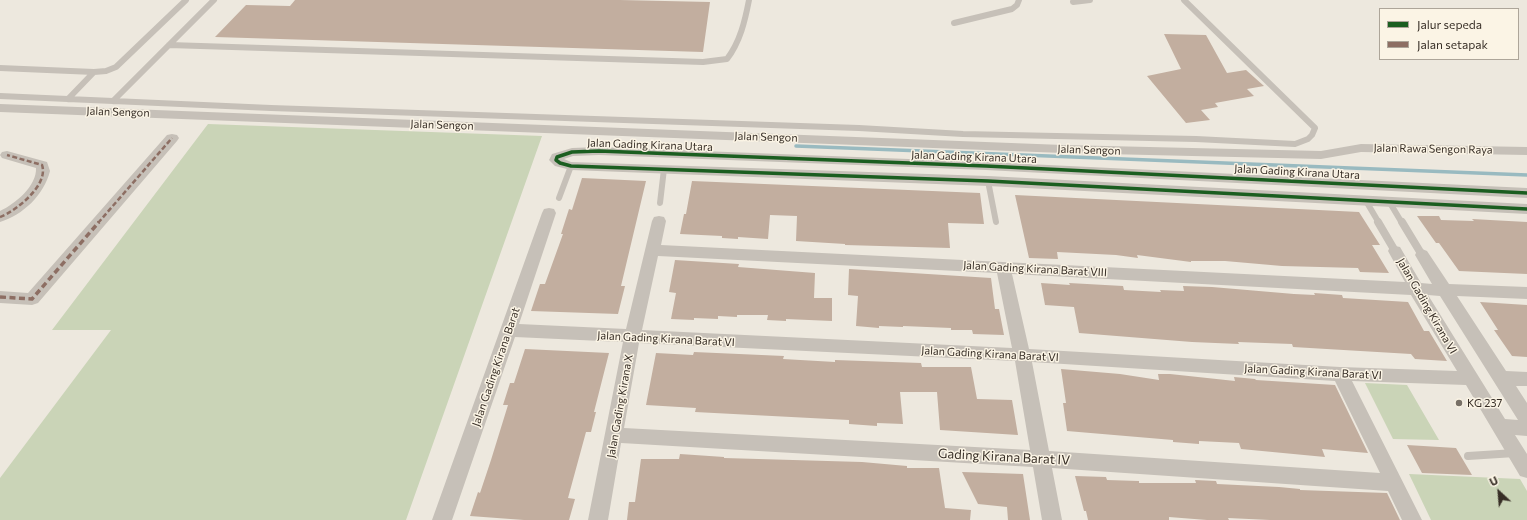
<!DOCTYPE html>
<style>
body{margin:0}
#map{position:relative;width:1527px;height:520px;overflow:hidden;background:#ede8de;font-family:Commissioner,sans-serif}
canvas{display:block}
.legend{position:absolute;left:1379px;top:8px;width:140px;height:52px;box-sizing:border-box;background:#fbf4e5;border:1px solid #ada599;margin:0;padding:5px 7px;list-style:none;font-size:12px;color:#372e26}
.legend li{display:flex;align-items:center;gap:8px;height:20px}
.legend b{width:20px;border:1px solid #ada599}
.north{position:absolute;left:1479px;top:472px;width:40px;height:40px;-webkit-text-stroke:3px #fbf4e5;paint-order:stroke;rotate:334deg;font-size:11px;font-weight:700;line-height:16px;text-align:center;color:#372e26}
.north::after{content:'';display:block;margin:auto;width:14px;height:18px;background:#372e26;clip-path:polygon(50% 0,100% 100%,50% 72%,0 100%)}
</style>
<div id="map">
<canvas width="1527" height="520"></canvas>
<ul class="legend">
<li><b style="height:5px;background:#1b5e20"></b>Jalur sepeda</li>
<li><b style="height:5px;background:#8d6e63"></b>Jalan setapak</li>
</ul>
<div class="north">U</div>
</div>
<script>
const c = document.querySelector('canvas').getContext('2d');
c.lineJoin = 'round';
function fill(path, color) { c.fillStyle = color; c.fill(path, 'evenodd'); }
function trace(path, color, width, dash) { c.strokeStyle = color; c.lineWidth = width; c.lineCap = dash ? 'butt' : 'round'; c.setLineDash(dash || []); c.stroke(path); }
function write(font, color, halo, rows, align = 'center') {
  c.font = font + ' Commissioner,sans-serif'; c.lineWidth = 3; c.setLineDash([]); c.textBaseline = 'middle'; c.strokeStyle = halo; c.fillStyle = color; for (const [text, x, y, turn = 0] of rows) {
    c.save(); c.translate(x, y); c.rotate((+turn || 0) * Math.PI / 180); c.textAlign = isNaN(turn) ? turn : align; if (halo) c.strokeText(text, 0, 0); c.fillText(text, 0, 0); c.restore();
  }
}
fill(new Path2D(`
 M208,124l334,12 -136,384h-406v-42l111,-148h-59z
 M1365,383l42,2 32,55 -46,-1z
 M1409,474l111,5 7,12v29h-96z`), '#cad4b7');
trace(new Path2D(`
 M796,146l731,29`), '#99bac0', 3.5);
fill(new Path2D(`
 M295,0h325l90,2 -7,50 -488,-15 31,-32 44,1z
 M1164,34l42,1 21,38 19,-3 18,16 -17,3 7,7 -39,7 3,4 -17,3 9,10 -24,3 -39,-47 34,-7z
 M582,178l64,3 -25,105h4l-7,28 -87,-3 9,-27h5l18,-50h-2l8,-25 3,1z
 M692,181l288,12 4,31 -36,-1 2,25 -105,-3v-1l-49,-3 1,-25 -27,-1 -2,24 -30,-2v2l-16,-1v-2l-42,-2 4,-20h2z
 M1015,195l344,17 21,33h-8l17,28 -29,-1 -2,-4 -76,-2 -57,-5h-34v1l-54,-7 1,3 -22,-3 -59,-3 1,7 -29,-1z
 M1417,216h22l2,4 33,1 -2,-2 55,3v52l-68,-3 -20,-28h-3z
 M675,260l64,4 -1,3 77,6 -1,25h18v23l-46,-2v2l-19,-1 1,-5h-31v2l-19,-1v3l-24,-1v2l-23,-1 5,-26 -7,-1z
 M849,269l142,9 4,31h4l5,26 -31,-1 -1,-4h-21v-2l-48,-2v1l-24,-1v2l-23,-2 2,-30 -10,-1z
 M1041,283l29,2 -1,-2 54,3 1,4 37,2 -1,-2 24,1 -1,-5 29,1 82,7 21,1 -1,-2 28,2 1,3 65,4 16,29h5l18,30 -32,-2 -4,-5 -118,-7 -1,-3 -54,-2 1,2 -47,-2 -113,-9 -5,-26 -29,-2z
 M1480,302l47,3v52l-15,-1 -18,-26h4z
 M525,349l84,4 -15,59h2l-5,20h-5l-18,66 7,1 -6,21h-45l-54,-4 8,-24 2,1 11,-33 17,-55h-5l7,-22h4z
 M694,352l90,4 -1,3 52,3v-2l86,3 1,4h49l6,32 35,1 6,35 -78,-5 -3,-38h-37l3,32 -26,-1v3l-28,-2v-4l-154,-8 1,-4 -50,-3 10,-52 37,2z
 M1061,369l59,5 39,6 -1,-6h12l65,7 -1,-4 21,2 1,1 79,5 33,68 -46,-4 3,8 -84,-8 -2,-6 -40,-2v3l-26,-2v-2l-106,-9 -4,-28h3z
 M1407,445l49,3 16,27 -50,-2z
 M680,454l44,3v1l138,4 45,4v2h32l6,40 26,2 -1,10h-343l2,-18h6l6,-43h38z
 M962,472l61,2 7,46h-22l-1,-13 -29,-3z
 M1075,476l31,1 1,3 32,1v2h57l-1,-3 21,1 1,3 62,3 21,2v1l87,3 13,27h-130l-42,-2 1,2h-22l-38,-3v3h-81l-2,-9h-2z`), '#c2ae9f');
trace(new Path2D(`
 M1073,2l17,-2
 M954,23l58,-14 5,-4 2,-5
 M169,45l534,17 24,-3c13,-17 18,-38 22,-59
 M0,68l94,4
 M0,96l271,12 588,20 104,6 233,5 99,5 13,-5 4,-4 3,-7 -131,-128
 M68,99l26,-27 12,-1 10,-4 70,-67
 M113,101l101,-101
 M988,181l8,41
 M559,198l12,-32
 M1366,201l13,22
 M660,203l4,-34
 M1390,203l12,20`), '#c6c0b8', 6);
trace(new Path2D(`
 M1378,222l17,29
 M1402,222l20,33
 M1468,456l47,-3`), '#c6c0b8', 8);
fill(new Path2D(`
 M0,104l1063,41 258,6 40,-7 166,3v8l-166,-3 -40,7 -258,-6 -1063,-41z
 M172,134l5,1 2,3 -2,3 -139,162 -6,2 -32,-2v-12l28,2 139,-158z
 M599,147l387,15 541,26v10l-541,-28 -387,-15 -26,1 -9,3 7,3 417,14 539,28v10l-539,-28 -417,-16 -16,-4 -6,-6 3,-6 20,-6z
 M7,151l40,11 3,9c-6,24 -27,44 -50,51v-11c15,-7 37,-25 36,-43l-34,-10 -2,-3 2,-3z
 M549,208l5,1 2,4 -37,111 107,5 26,-108 2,-4 5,-1 5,1 2,4 -5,24 744,37 -17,-31 2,-4 5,-1 5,1 21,36 11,1 -17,-29 2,-4 5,-2 5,2 22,33 78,3v12l-70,-3 49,75 21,1v14h-11l11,17v33l-12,-1 12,19v24l-7,-2 -54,-91 -114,-4 70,139h-20l-14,-29 -336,-23 10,52h-20l-9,-53 -412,-24 -13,77h-20l35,-178 -108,-5 -63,183h-20l110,-307 2,-4zM658,256l339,17 15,75 -370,-18zM1012,274l399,21 46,76 -117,-4 -311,-18zM1428,295l12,1 78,124 -13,-1zM639,343l376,18 15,89 -406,-22zM1032,362l303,19 45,92 -331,-22z`), '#c6c0b8');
trace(new Path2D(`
 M0,217c16,-6 49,-32 42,-52l-35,-10
 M98,223l74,-85`), '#8d6e63', 2.5, [5, 2.5]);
trace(new Path2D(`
 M0,297l32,2 67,-77`), '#8d6e63', 3.5, [6, 3.5]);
trace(new Path2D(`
 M1527,193l-541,-27 -387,-15 -27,1 -15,5 -1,3 4,3 11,3 417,15 539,28`), '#1b5e20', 3.5);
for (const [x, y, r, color] of [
 [1459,403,4,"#776f66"]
]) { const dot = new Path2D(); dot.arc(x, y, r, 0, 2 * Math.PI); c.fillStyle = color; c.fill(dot); trace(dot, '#fbf4e5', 1.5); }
write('11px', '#372e26', '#fbf4e5', [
 ["Jalan Sengon",118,112,2],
 ["Jalan Sengon",442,125,2],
 ["Jalan Sengon",766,137,2],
 ["Jalan Gading Kirana Utara",650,145,2],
 ["Jalan Rawa Sengon Raya",1433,149,1],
 ["Jalan Sengon",1089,150,2],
 ["Jalan Gading Kirana Utara",974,157,2],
 ["Jalan Gading Kirana Utara",1297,172,3],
 ["Jalan Gading Kirana Barat VIII",1035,269,3],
 ["Jalan Gading Kirana VI",1427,306,60],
 ["Jalan Gading Kirana Barat VI",666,339,3],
 ["Jalan Gading Kirana Barat VI",990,354,3],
 ["Jalan Gading Kirana Barat",496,367,-71],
 ["Jalan Gading Kirana Barat VI",1313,372,3],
 ["Jalan Gading Kirana X",620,406,-80]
]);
write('11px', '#372e26', '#fbf4e5', [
 ["KG 237",1467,403]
], 'left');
write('13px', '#372e26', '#fbf4e5', [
 ["Gading Kirana Barat IV",1004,457,3]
]);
</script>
